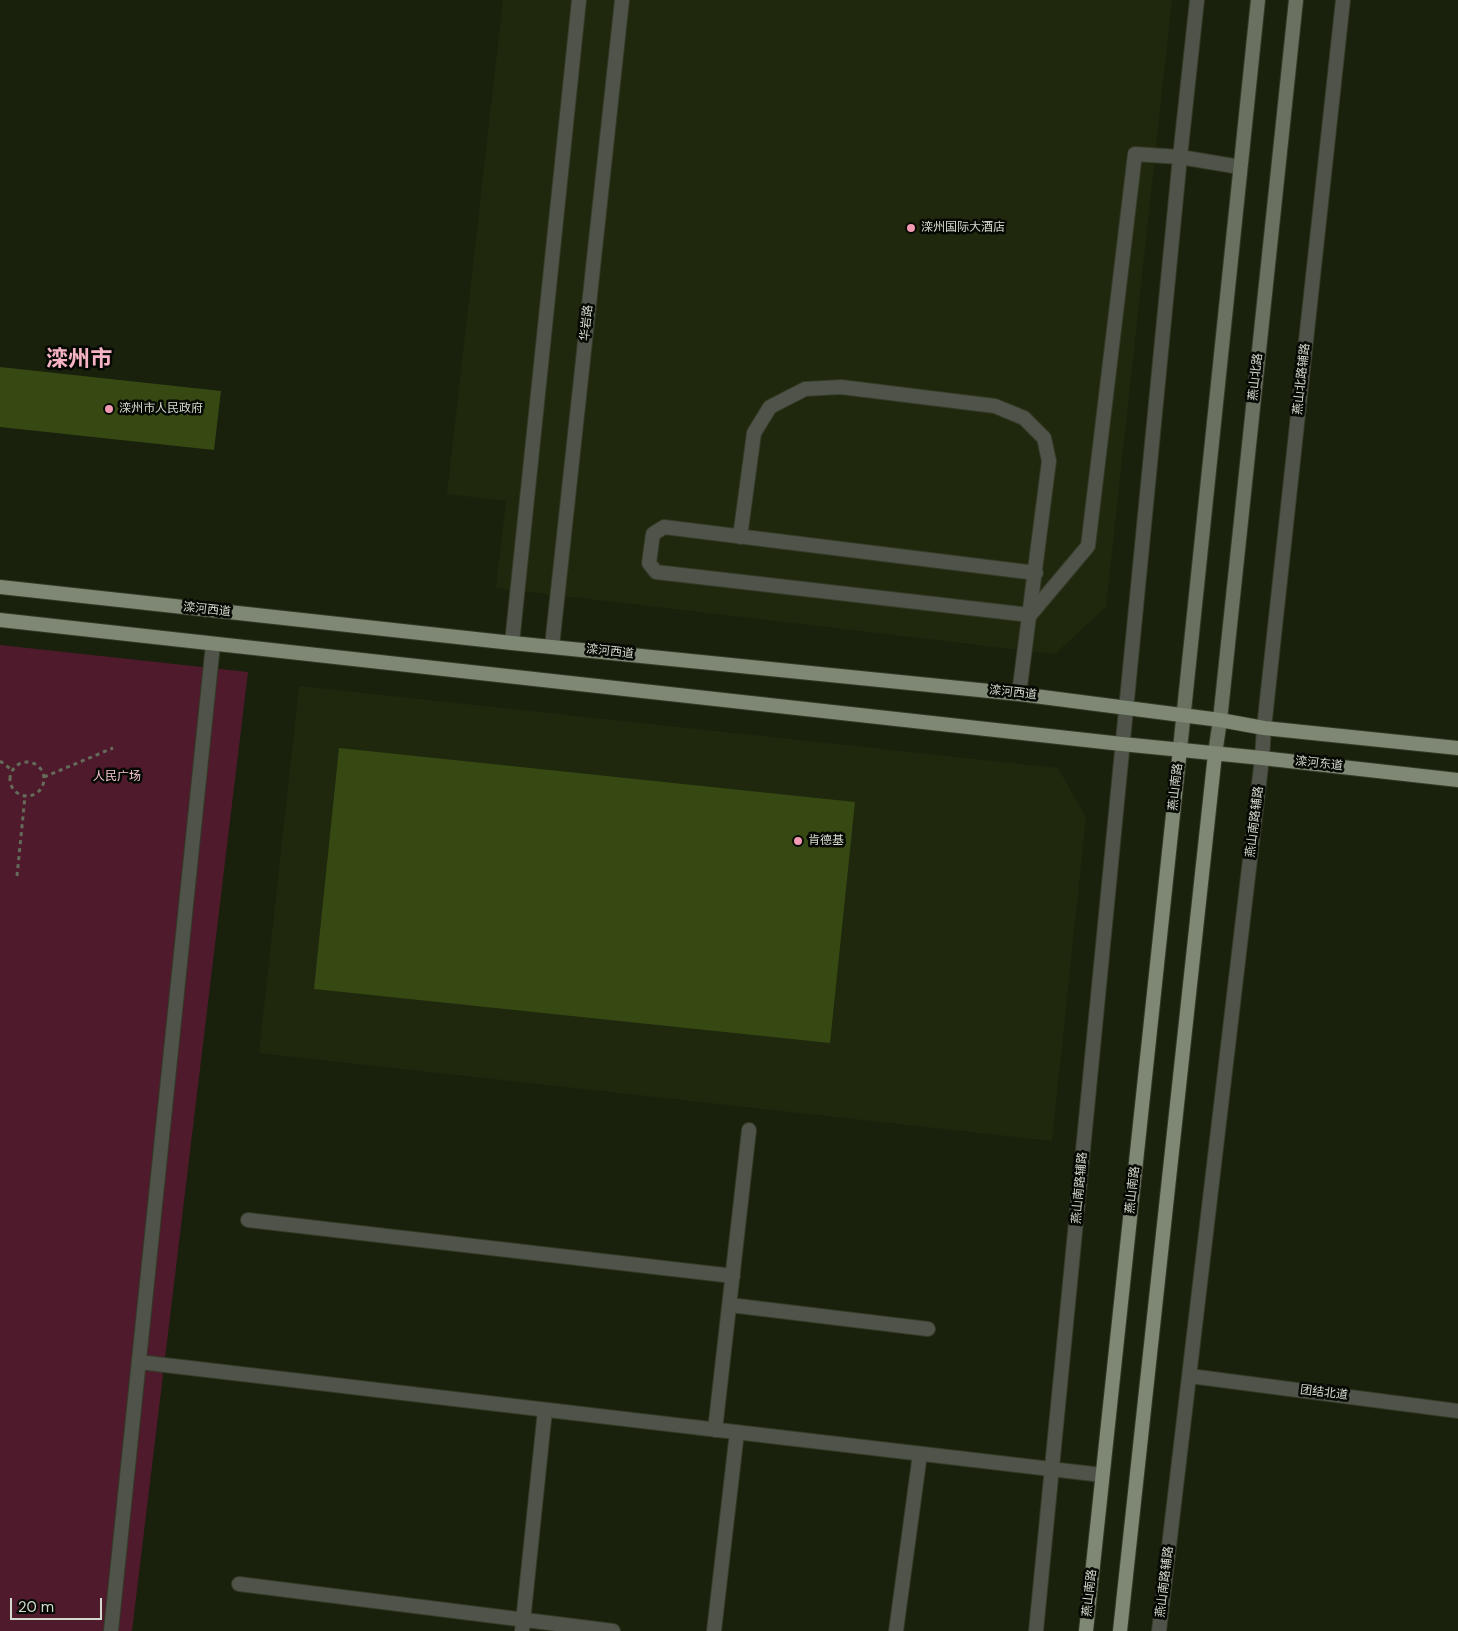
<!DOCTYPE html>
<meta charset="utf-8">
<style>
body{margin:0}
#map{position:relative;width:1458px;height:1631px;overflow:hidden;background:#19210c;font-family:"DM Sans",sans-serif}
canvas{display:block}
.scale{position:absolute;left:10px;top:1598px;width:92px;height:22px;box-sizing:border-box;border:2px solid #d4dacd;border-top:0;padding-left:6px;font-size:15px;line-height:18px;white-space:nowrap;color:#d4dacd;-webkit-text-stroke:4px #060903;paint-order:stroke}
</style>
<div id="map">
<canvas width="1458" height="1631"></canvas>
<div class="scale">20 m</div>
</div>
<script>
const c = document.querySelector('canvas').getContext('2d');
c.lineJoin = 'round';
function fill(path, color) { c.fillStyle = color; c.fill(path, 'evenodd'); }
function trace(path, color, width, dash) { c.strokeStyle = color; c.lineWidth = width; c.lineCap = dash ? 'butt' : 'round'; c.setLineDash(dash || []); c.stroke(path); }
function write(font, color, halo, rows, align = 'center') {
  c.font = font + ' "DM Sans","Noto Sans SC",sans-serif'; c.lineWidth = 5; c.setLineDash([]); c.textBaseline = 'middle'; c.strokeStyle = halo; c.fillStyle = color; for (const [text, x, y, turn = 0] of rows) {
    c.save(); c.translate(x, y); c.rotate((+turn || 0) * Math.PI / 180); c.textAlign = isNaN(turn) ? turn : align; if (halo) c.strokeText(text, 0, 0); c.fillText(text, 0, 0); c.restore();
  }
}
fill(new Path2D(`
 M503,0h669l-66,607 -51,47 -559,-66 10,-87 -59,-7z
 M299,686l759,82 28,49 -34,324 -793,-88z`), '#1f280d');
fill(new Path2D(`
 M0,645l248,27 -116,959h-132z`), '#4f1a2c');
fill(new Path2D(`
 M0,367l221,24 -7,59 -214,-23z
 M339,748l516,54 -25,241 -516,-54z`), '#374913');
const service = new Path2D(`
 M740,537l14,-104 16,-26 35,-18 36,-2 154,19 29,12 20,20 5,23 -30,233
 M1036,573l-372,-46 -11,7 -4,29 7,9 374,43 58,-69 47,-392 45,3 60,10`);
const pedestrian = new Path2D(`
 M512,643l67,-643
 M552,646l70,-646`);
const minor = new Path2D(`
 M248,1220l485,56
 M730,1305l198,24
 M139,1362l963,113
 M1190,1376l268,35
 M715,1430l34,-300
 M239,1584l374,47
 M111,1631l102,-987
 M522,1631l23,-221
 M714,1631l23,-199
 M896,1631l24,-177
 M1036,1631l144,-1474 17,-157
 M1159,1631l103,-873 2,-30 79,-728`);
const secondary = new Path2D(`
 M1180,749l78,-749
 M1215,754l5,-34 76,-720`);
const primary = new Path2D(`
 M0,587l512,56 507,51 201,26 44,8 194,20
 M0,620l1122,124 140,14 196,22
 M1086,1631l94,-882
 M1120,1631l95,-877`);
trace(service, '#333b27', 16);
trace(pedestrian, '#333b27', 16);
trace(minor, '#333b27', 16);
trace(secondary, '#333b27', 16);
trace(primary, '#333b27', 16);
trace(new Path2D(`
 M0,761l12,9
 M10 779a17 17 0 1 1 34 0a17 17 0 1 1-34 0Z
 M44,777l69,-29
 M17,876l8,-80`), '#646b59', 3, [4, 4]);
trace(service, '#4f5349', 14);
trace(pedestrian, '#4f5349', 14);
trace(minor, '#4f5349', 14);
trace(secondary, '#6a7161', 14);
trace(primary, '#7f8874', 14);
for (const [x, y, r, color] of [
 [911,228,5,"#f19ab1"],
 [109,409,5,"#f19ab1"],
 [798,841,5,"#f19ab1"]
]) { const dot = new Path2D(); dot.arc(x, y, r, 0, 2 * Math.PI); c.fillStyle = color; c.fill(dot); trace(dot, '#060903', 2); }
write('12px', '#d4dacd', '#060903', [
 ["滦州国际大酒店",921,228],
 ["滦州市人民政府",119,409],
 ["肯德基",808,841]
], 'left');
write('12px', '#d4dacd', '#060903', [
 ["华岩路",587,323,-84],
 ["燕山北路",1256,377,-84],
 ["燕山北路辅路",1302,379,-84],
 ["滦河西道",207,610,6],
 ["滦河西道",610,652,6],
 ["滦河西道",1013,693,6],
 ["滦河东道",1319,764,6],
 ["燕山南路",1176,787,-84],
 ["燕山南路辅路",1255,822,-83],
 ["燕山南路辅路",1080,1188,-85],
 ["燕山南路",1133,1190,-84],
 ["团结北道",1324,1393,7],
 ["燕山南路辅路",1165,1582,-83],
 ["燕山南路",1090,1593,-84]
]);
write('12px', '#f6cad4', '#060903', [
 ["人民广场",117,777]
]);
write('bold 22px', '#f6b3c4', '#060903', [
 ["滦州市",79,360]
]);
</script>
